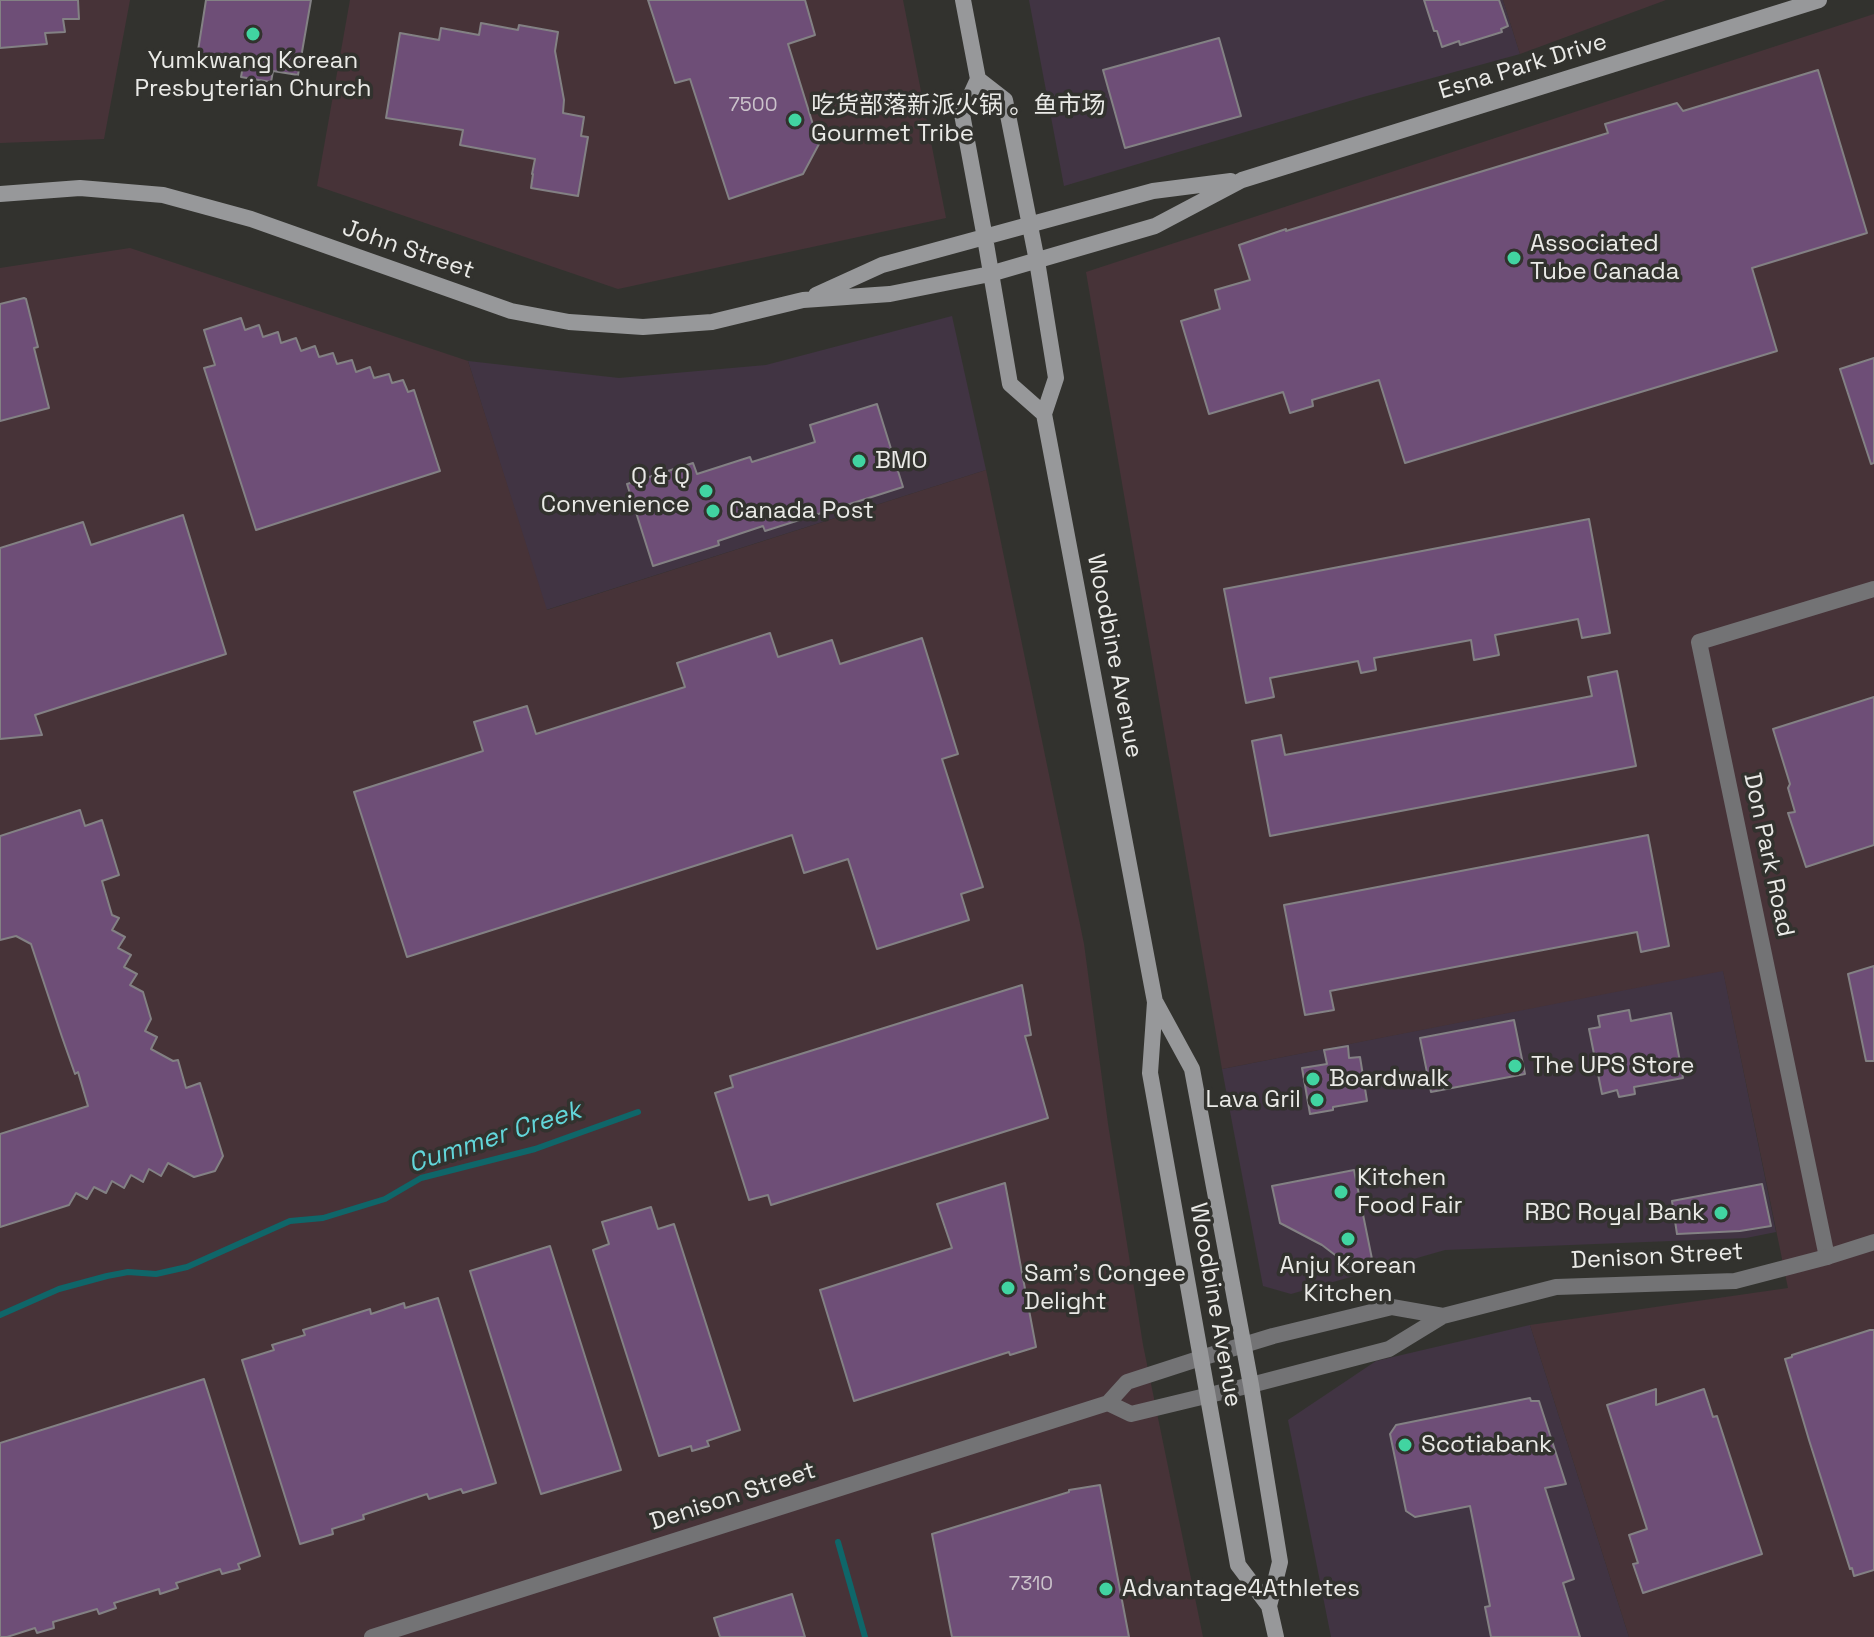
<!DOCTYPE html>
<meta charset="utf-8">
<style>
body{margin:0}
canvas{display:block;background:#32322e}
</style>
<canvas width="1874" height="1637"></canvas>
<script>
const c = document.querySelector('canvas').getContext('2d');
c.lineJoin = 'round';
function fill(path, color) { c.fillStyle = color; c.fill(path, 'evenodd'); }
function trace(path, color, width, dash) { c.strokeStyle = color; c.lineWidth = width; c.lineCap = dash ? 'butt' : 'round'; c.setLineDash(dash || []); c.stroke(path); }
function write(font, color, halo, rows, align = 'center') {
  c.font = font + ' "Space Grotesk","Noto Sans SC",sans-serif'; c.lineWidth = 7; c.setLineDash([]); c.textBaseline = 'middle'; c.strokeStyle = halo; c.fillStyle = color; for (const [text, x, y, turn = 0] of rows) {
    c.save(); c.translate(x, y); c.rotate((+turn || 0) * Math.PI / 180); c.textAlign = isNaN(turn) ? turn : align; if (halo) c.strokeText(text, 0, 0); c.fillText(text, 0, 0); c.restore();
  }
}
fill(new Path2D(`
 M1029,0h474l17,54 -157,43 -299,89z
 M952,316l34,154 -440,140 -78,-249 151,17 147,-13z
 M1723,970l53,262 -30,6 -301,12 -154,44 -28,-8 -41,-217z
 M1530,1325l99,312h-298l-43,-217 88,-59z`), '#413443');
fill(new Path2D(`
 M0,0h130l-26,139 -104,4z
 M350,0h553l43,218 -328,71 -301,-103z
 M1503,0h163l-146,54z
 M1874,14v1623h-245l-99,-312 258,-37 -65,-317 -501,98 -136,-797z
 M130,248l338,113 79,249 439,-140 98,474 24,180 35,221 60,292h-1203v-1369z`), '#473338');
trace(new Path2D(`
 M0,1315l59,-26 48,-13 21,-4 28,2 31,-7 103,-46 33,-3 62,-19 36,-21 114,-29 103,-37
 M838,1542l27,95`), '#0f6669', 6);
const building = new Path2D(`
 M0,0h78l1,19h-16l2,13 -20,1 2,11 -47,4z
 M206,0h105l-13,75 -25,-4 -2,11 -30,-5 2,-11 -46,-9z
 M648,0h157l10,35 -27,9 31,100 -16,30 -74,25 -39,-120 -15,4z
 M1424,0h75l9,26 -7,3 1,3 -42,13 -1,-4 -17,6 -5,-16h-3z
 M481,23l37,7 1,-5 39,7 -3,19 9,49 -1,13 21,4 -3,19 7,1 -10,59 -47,-8 2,-14h-1l3,-15 -75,-14 3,-15 -77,-12 14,-85 39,7 2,-12 38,7z
 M1219,38l22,78 -116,32 -22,-78z
 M1818,70l49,163 -115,35 25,83 -372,112 -26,-83 -67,20 1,6 -23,7 -7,-21 -74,22 -28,-93 39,-12 -5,-19 35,-10 -11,-35 47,-16v2l322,-98 -3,-9 72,-21 6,8z
 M24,298l2,1 12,48 -4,1 15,60 -49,13v-117z
 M241,318l4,12 14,-5 4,12 15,-5 3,11 15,-5 5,13 14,-5 4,11 14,-4 4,11 15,-4 4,12 14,-5 4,11 15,-4 3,9 11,-3 5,12 6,-2 26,81 -184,59 -52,-162 11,-3 -11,-35z
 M1874,358v105l-3,1 -31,-95z
 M877,404l26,83 -138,44 -2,-5 -45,15 1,4 -66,21 -26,-82 66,-21 4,11 53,-17 2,5 63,-20 -5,-17z
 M183,515l43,139 -191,61 7,20 -42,4v-191l83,-26 8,23z
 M1589,519l21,114 -28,5 -4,-19 -83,16 4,20 -25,5 -3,-20 -97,18 2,12 -15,3 -3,-12 -88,17 4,19 -28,6 -22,-114z
 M770,633l8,24 54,-17 8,24 82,-26 36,116 -16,5 41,128 -22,7 8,26 -92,29 -29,-90 -44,14 -12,-38 -385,122 -53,-165 129,-41 -9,-29 53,-16 9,28 149,-47 -8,-24z
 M1617,671l19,95 -366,70 -18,-95 29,-6 4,20 307,-59 -4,-19z
 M1874,697v148l-68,22 -18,-54 7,-1 -7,-24 2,-4 -17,-55z
 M80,810l5,16 17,-6 17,55 -17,6 10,34 7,3 -7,12 13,7 -7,11 13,7 -7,12 13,7 -7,11 13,7 8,27 -6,12 12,6 -6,12 22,12 5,-1 8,28 14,-5 23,73 -8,15 -21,6 -26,-14 -7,13 -12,-7 -6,13 -12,-7 -7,13 -12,-7 -6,12 -12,-6 -7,12 -11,-6 -7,12 -69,22v-93l88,-28 -10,-34 -3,2 -13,-37 -31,-93 -15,-8 -16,4v-104z
 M1648,835l21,111 -28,6 -4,-20 -307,59 4,19 -29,5 -21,-110z
 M1874,966v95h-8l-18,-87z
 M1022,985l9,50 -6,1 23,82 -277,87 -3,-10 -19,5 -34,-107 18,-6 -3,-11z
 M1629,1010l2,11 40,-8 12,65 -49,9 1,7 -16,3 -2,-7 -15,4 -13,-65 11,-2 -2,-11z
 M1514,1020l11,54 -94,18 -11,-54z
 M1348,1046l1,12 11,-1 7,44 -34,6v3l-23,4 -8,-46 25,-4 -3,-14z
 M1354,1170l18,89 -25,5 -25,-19 -42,-22 -8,-37z
 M1005,1183l31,164 -26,8 -1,-3 -155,49 -34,-111 132,-42 -15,-44z
 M1762,1184l9,42 -31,5 -63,3 -5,-33z
 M651,1207l7,22 16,-5 66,206 -33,11 2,5 -17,5 -1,-5 -32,10 -66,-206 16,-6 -7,-22z
 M550,1246l71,224 -80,24 -71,-223z
 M438,1298l58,185 -33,10 -2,-4 -32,10 -2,-5 -64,21 1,4 -32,10 1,5 -33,10 -58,-184 32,-10 -2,-5 33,-10 -2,-5 67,-21 1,5 33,-11 1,5z
 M1870,1330h4v240l-20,6 -2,-8 -2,1 -41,-129 -24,-81 7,-2v-2z
 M204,1379l56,177 -22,8 2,5 -18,5 -2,-5 -44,14 2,5 -18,6 -1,-5 -45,14 2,5 -17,6 -2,-5 -44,13 1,6 -17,5 -2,-5 -28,9h-7v-194z
 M1656,1389v16l48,-16 9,28 4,-1 45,138 -119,39 -10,-29 5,-1 -9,-28 18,-6 -40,-124z
 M1530,1398l1,3h8l27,83 -21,4 29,91 -11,4 17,54h-89l-6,-30 5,-1 -20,-100 -55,11 -9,-6 -16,-77 6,-9z
 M1100,1485l29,152h-177l-20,-103 137,-42v-2z
 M792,1594l13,43h-85l-6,-19z`);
fill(building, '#6e4e77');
trace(building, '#838184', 2);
trace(new Path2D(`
 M1827,1257l-128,-615 175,-53
 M1108,1403l23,11 120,-29
 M372,1637l736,-234 19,-21 74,-24`), '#737375', 16);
trace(new Path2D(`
 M1201,1358l72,-22 119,-29 51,9
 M1251,1385l138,-36 54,-33 113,-29 179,-6 92,-24 47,-15`), '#737375', 16);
trace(new Path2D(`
 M963,0l15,79 -16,35 23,124 25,146 34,30
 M978,79l27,21 32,161 19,117 -12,36 111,588 -5,71 88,492 31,41
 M0,194l80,-6 83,7 88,24 260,92 58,11 74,5 69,-5 91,-22 87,-6 100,-20 165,-48 87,-46 577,-180
 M816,295l66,-30 271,-74 78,-10
 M1156,1003l36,66 59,316 29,177 -11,44 7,31`), '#97989a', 16);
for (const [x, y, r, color] of [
 [253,34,8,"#41d4a1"],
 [795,120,8,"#41d4a1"],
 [1514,258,8,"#41d4a1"],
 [859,461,8,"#41d4a1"],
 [706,491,8,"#41d4a1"],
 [713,511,8,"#41d4a1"],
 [1515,1066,8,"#41d4a1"],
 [1313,1079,8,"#41d4a1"],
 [1317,1100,8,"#41d4a1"],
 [1341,1192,8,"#41d4a1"],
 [1721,1213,8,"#41d4a1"],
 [1348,1239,8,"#41d4a1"],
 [1008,1288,8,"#41d4a1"],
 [1405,1445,8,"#41d4a1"],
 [1106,1589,8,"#41d4a1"]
]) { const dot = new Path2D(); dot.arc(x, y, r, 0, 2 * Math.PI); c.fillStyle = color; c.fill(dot); trace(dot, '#32322e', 3); }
write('20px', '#cbc3cb', null, [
 ["7500",753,106],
 ["7310",1031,1585]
]);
write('24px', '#eaeae7', '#32322e', [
 ["Yumkwang Korean",253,61,"center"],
 ["Presbyterian Church",253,89,"center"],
 ["吃货部落新派火锅 。鱼市场",811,106],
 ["Gourmet Tribe",811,134],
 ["Associated",1530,244],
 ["Tube Canada",1530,272],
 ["BMO",875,461],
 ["Q & Q",690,477,"right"],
 ["Convenience",690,505,"right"],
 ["Canada Post",729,511],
 ["The UPS Store",1531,1066],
 ["Boardwalk",1329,1079],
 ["Lava Gril",1301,1100,"right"],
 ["Kitchen",1357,1178],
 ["Food Fair",1357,1206],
 ["RBC Royal Bank",1705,1213,"right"],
 ["Anju Korean",1348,1266,"center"],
 ["Kitchen",1348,1294,"center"],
 ["Sam's Congee",1024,1274],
 ["Delight",1024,1302],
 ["Scotiabank",1421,1445],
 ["Advantage4Athletes",1122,1589]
], 'left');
write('24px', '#eaeae7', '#32322e', [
 ["Esna Park Drive",1523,67,-17],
 ["John Street",408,250,19],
 ["Woodbine Avenue",1114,656,79],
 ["Don Park Road",1768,855,78],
 ["Denison Street",1657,1257,-3],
 ["Woodbine Avenue",1215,1305,80],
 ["Denison Street",733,1497,-18]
]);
write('italic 26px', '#62d6da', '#32322e', [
 ["Cummer Creek",495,1138,-18]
]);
</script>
